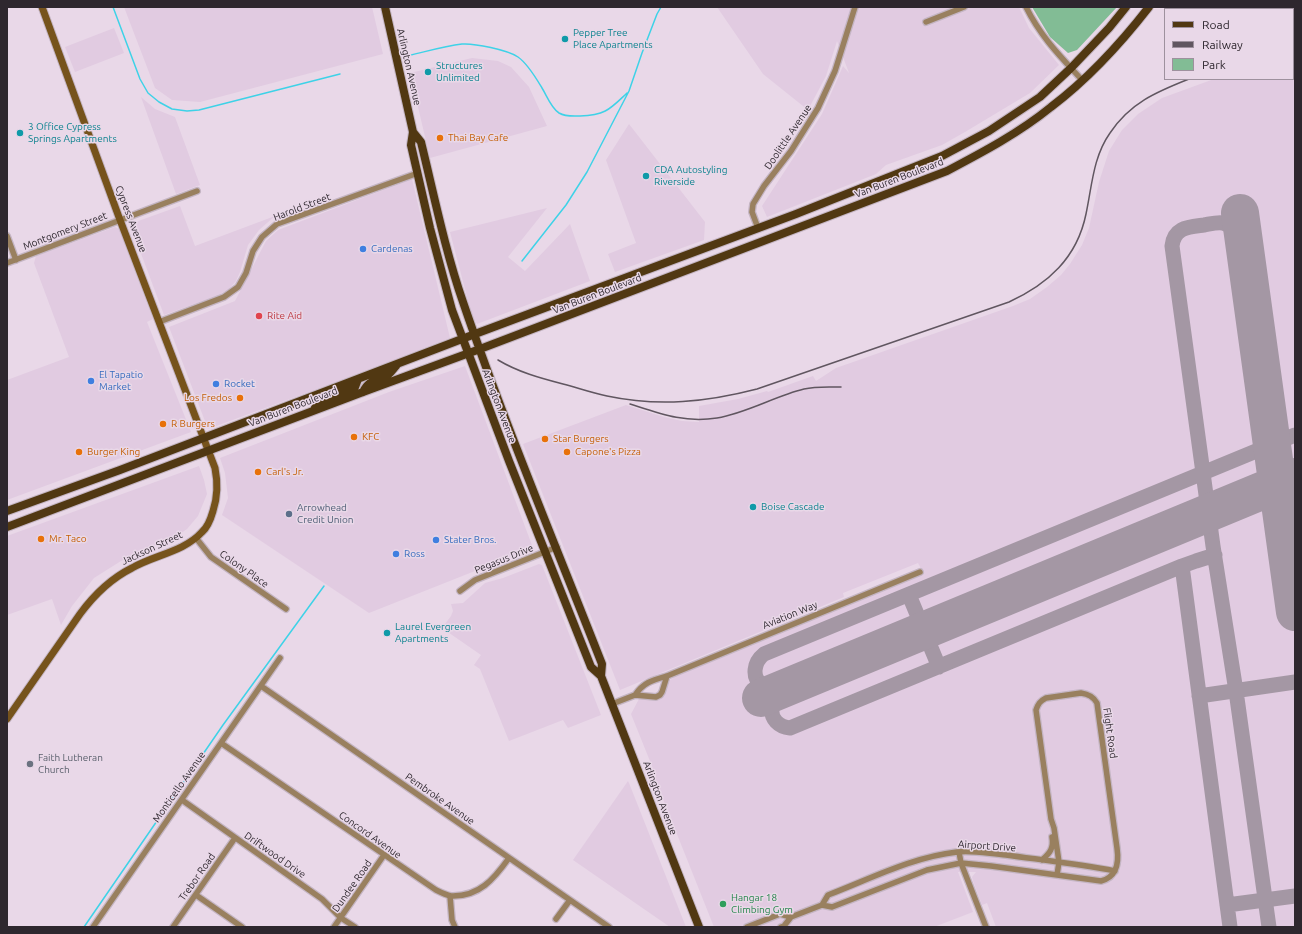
<!DOCTYPE html>
<style>
body{margin:0}
#map{position:relative;width:1302px;height:934px;overflow:hidden;background:#e9d8e8;font-family:Ubuntu,sans-serif}
canvas{display:block}
.frame{position:absolute;inset:0;border:8px solid #2e272e;pointer-events:none}
.legend{position:absolute;left:1164px;top:8px;width:130px;height:72px;box-sizing:border-box;background:#e9d8e8;border:1px solid #9e919e;margin:0;padding:5px 7px;list-style:none;font-size:12px;color:#2e272e}
.legend li{display:flex;align-items:center;gap:8px;height:20px}
.legend b{width:20px;border:1px solid #9e919e}
</style>
<div id="map">
<canvas width="1302" height="934"></canvas>
<div class="frame"></div>
<ul class="legend">
<li><b style="height:5px;background:#513812"></b>Road</li>
<li><b style="height:5px;background:#605660"></b>Railway</li>
<li><b style="height:11px;background:#82bc95"></b>Park</li>
</ul>
</div>
<script>
const c = document.querySelector('canvas').getContext('2d');
c.lineJoin = 'round';
function fill(path, color) { c.fillStyle = color; c.fill(path, 'evenodd'); }
function trace(path, color, width, dash) { c.strokeStyle = color; c.lineWidth = width; c.lineCap = dash ? 'butt' : 'round'; c.setLineDash(dash || []); c.stroke(path); }
function write(font, color, halo, rows, align = 'center') {
  c.font = font + ' Ubuntu,sans-serif'; c.lineWidth = 3; c.setLineDash([]); c.textBaseline = 'middle'; c.strokeStyle = halo; c.fillStyle = color; for (const [text, x, y, turn = 0] of rows) {
    c.save(); c.translate(x, y); c.rotate((+turn || 0) * Math.PI / 180); c.textAlign = isNaN(turn) ? turn : align; if (halo) c.strokeText(text, 0, 0); c.fillText(text, 0, 0); c.restore();
  }
}
fill(new Path2D(`
 M124,7h248l11,47 -183,48 -28,-2 -17,-12z
 M717,7h302l10,21 30,37 -29,28 -65,39 -23,13 -56,20 -10,9 -109,43 -5,-11 60,-92 21,-48 6,7 -12,-32 -11,35 -18,34 -45,-36z
 M114,28l10,25 -49,19 -10,-25z
 M1295,54v873h-299l-9,-24 -5,2 -9,-24 -1,-4 4,-5h-18l15,40 -39,15h-220l-59,-148 1,-3 -25,-62 8,-15 15,1 4,-1 7,-6 5,-13 6,-4 248,-102 -6,-11 -75,30 1,4 -224,93 -97,-246 103,-39 38,12 18,4 17,1v-16l39,-7 29,-8 1,1 45,-16 3,5 20,-13 177,-62 17,-7 17,-12 14,-12 9,-11 12,-19 7,-17 10,-46 10,-31 13,-21 16,-16 24,-16 52,-19h79v-24z
 M472,58l26,3 13,6 18,20 18,39 -117,32 -20,-85z
 M141,97l14,12 20,8 25,68 -24,9z
 M629,124l76,98 -1,18 -89,32 -7,-18 28,-11 -30,-83z
 M412,179l38,159 -122,47 -120,44 -39,-102 66,-26 31,-60 12,-11z
 M180,206l15,40 80,-30 -16,14 -11,15 -8,27 -4,9 -7,8 -12,7 -53,19 -34,-91z
 M547,208l-39,49 17,14 45,-47 20,57 -113,43 -5,-8 -22,-84z
 M115,227l4,2 34,90 -6,3 44,110 -184,68v-120l62,-23 -35,-94 2,-7z
 M465,366l68,182 -164,65 -147,-98 6,-17 -3,-25 -5,-15 169,-66z
 M199,466l5,14 3,14 -9,22 -11,13 -13,9 -53,23 -27,17 -22,28 -11,19 -9,-26 -45,16v-79z
 M539,564l3,1 59,150 -33,13 -5,-8 -54,21 -29,-72 -6,-4 7,-10 -39,-27 9,-12 2,-5 -2,-7 12,-1 22,-20 18,-5z
 M628,781l1,2 57,144h-16l-97,-67z`), '#e1cbe1');
fill(new Path2D(`
 M1032,7h85l-40,43 -9,3 -18,-16z
 M1225,7h70v33l-2,1v-32h-67z`), '#82bc95');
trace(new Path2D(`
 M113,7l27,72 8,14 11,9 13,7 15,2 12,-1 141,-36
 M411,55c17,-4 34,-9 51,-11 12,-1 46,6 56,13 10,7 18,21 24,31 5,8 9,20 17,25 7,4 14,3 21,3 26,-1 30,-7 47,-23
 M522,261l44,-56 21,-33 42,-81 13,-38 15,-39 4,-7
 M84,927l139,-202 101,-139`), '#3ed2e7', 1.5);
trace(new Path2D(`
 M1242,233c-6,-3 -12,-8 -19,-10 -6,-1 -13,1 -19,2 -15,2 -30,2 -32,21l41,300 23,145 33,236
 M1215,555l-19,6 -14,5 -392,162c-11,-1 -20,-9 -18,-21 2,-6 6,-12 9,-17 -6,-1 -13,-1 -19,-5 -11,-8 -8,-23 2,-31l531,-219
 M1182,566l48,361
 M909,595l30,72
 M1199,696l96,-14
 M1227,905l68,-9`), '#a497a4', 15);
trace(new Path2D(`
 M1240,213l55,399
 M761,698l534,-221`), '#a497a4', 38);
const street = new Path2D(`
 M1026,7c15,30 34,49 56,73
 M926,22l38,-15
 M758,228l-6,-16 1,-8 11,-18 27,-35 27,-43 17,-37 20,-64
 M7,236l9,24
 M7,263l190,-72
 M159,322l65,-25 14,-10 8,-14 7,-22 9,-14 15,-13 141,-51
 M196,538l15,19 75,52
 M460,591l15,-11 82,-33
 M261,686l348,241
 M635,695c9,-13 18,-15 32,-19l253,-104
 M612,704l23,-9 21,2 4,-2 2,-3 5,-16
 M221,743l215,147c4,2 10,5 15,6 28,1 43,-17 58,-38
 M182,800l140,99 19,19 14,9
 M959,852l2,11 25,64
 M1042,860c8,-7 12,-12 10,-23
 M196,895l46,32
 M450,896l2,24 3,7
 M822,905l6,-10c42,-16 84,-38 129,-43 16,-2 33,2 49,3 36,5 73,9 109,16
 M556,919l14,-19
 M93,927l187,-269
 M173,927l62,-89
 M334,927l50,-72
 M747,927l33,-13 11,3
 M781,927l3,-1 7,-9 31,-12 10,2 95,-37 34,-7 30,3 110,15c16,-4 18,-19 16,-33l-20,-145c-4,-7 -9,-9 -16,-10l-35,5c-6,3 -8,6 -10,12l15,109 3,9 5,34 -2,13`);
const secondary = new Path2D(`
 M7,719l73,-105c14,-19 30,-35 52,-46 22,-13 52,-16 70,-36 6,-5 9,-14 11,-21 5,-15 5,-28 2,-43l-95,-248 -78,-213`);
const primary = new Path2D(`
 M385,7l28,125 -2,13 19,83 22,82 57,151 82,206 10,9 98,251
 M413,132l8,10c13,53 24,108 42,160 42,123 92,242 139,362l-1,12
 M363,392c6,-13 13,-10 23,-16 4,-2 7,-7 10,-10
 M315,408l9,-8 29,-11 2,-2 3,-8
 M7,511l113,-41 355,-136 321,-120 146,-58 47,-25 51,-34 31,-29 38,-40 17,-21
 M7,527l356,-135 117,-43 467,-178c36,-19 72,-38 104,-64 37,-28 70,-64 98,-100`);
trace(street, '#c4b5c3', 8);
trace(secondary, '#c4b5c3', 9);
trace(primary, '#c4b5c3', 10);
trace(street, '#99805f', 5.5);
trace(secondary, '#76531c', 7);
trace(primary, '#513812', 8);
trace(new Path2D(`
 M1293,45h2
 M498,360c20,12 42,18 65,24 15,4 29,9 44,12 52,11 100,6 150,-7l252,-87c39,-18 68,-44 77,-88 6,-28 7,-57 24,-81 20,-30 46,-41 79,-54
 M630,404c31,10 54,19 87,14 30,-5 58,-22 87,-29 12,-3 25,-2 37,-2`), '#605660', 1.5);
for (const [x, y, r, color] of [
 [565,39,4,"#0f9aa8"],
 [428,72,4,"#0f9aa8"],
 [20,133,4,"#0f9aa8"],
 [440,138,4,"#e8710a"],
 [646,176,4,"#0f9aa8"],
 [363,249,4,"#3f7fe0"],
 [259,316,4,"#e0444e"],
 [91,381,4,"#3f7fe0"],
 [216,384,4,"#3f7fe0"],
 [240,398,4,"#e8710a"],
 [163,424,4,"#e8710a"],
 [354,437,4,"#e8710a"],
 [545,439,4,"#e8710a"],
 [79,452,4,"#e8710a"],
 [567,452,4,"#e8710a"],
 [258,472,4,"#e8710a"],
 [753,507,4,"#0f9aa8"],
 [289,514,4,"#5c6f8a"],
 [41,539,4,"#e8710a"],
 [436,540,4,"#3f7fe0"],
 [396,554,4,"#3f7fe0"],
 [387,633,4,"#0f9aa8"],
 [30,764,4,"#6b7280"],
 [723,904,4,"#2e9e5b"]
]) { const dot = new Path2D(); dot.arc(x, y, r, 0, 2 * Math.PI); c.fillStyle = color; c.fill(dot); trace(dot, '#e9d8e8', 1.5); }
write('10px', '#0d838f', '#e9d8e8', [
 ["Pepper Tree",573,33],
 ["Place Apartments",573,45],
 ["Structures",436,66],
 ["Unlimited",436,78],
 ["3 Office Cypress",28,127],
 ["Springs Apartments",28,139],
 ["CDA Autostyling",654,170],
 ["Riverside",654,182],
 ["Boise Cascade",761,507],
 ["Laurel Evergreen",395,627],
 ["Apartments",395,639]
], 'left');
write('10px', '#2e272e', '#e9d8e8', [
 ["Arlington Avenue",409,67,77],
 ["Doolittle Avenue",788,137,-56],
 ["Van Buren Boulevard",899,178,-21],
 ["Harold Street",302,207,-21],
 ["Cypress Avenue",131,219,69],
 ["Montgomery Street",65,231,-21],
 ["Van Buren Boulevard",597,294,-21],
 ["Arlington Avenue",499,406,69],
 ["Van Buren Boulevard",293,407,-21],
 ["Jackson Street",152,548,-25],
 ["Pegasus Drive",504,559,-22],
 ["Colony Place",244,569,35],
 ["Aviation Way",790,615,-22],
 ["Flight Road",1110,733,82],
 ["Monticello Avenue",179,787,-55],
 ["Arlington Avenue",660,798,69],
 ["Pembroke Avenue",440,799,35],
 ["Concord Avenue",370,835,35],
 ["Airport Drive",987,846,4],
 ["Driftwood Drive",275,855,35],
 ["Trebor Road",197,877,-55],
 ["Dundee Road",352,886,-55]
]);
write('10px', '#c56008', '#e9d8e8', [
 ["Thai Bay Cafe",448,138],
 ["Los Fredos",232,398,"right"],
 ["R Burgers",171,424],
 ["KFC",362,437],
 ["Star Burgers",553,439],
 ["Burger King",87,452],
 ["Capone's Pizza",575,452],
 ["Carl's Jr.",266,472],
 ["Mr. Taco",49,539]
], 'left');
write('10px', '#366cbe', '#e9d8e8', [
 ["Cardenas",371,249],
 ["El Tapatio",99,375],
 ["Market",99,387],
 ["Rocket",224,384],
 ["Stater Bros.",444,540],
 ["Ross",404,554]
], 'left');
write('10px', '#be3a42', '#e9d8e8', [
 ["Rite Aid",267,316]
], 'left');
write('10px', '#4e5e75', '#e9d8e8', [
 ["Arrowhead",297,508],
 ["Credit Union",297,520]
], 'left');
write('10px', '#5b616d', '#e9d8e8', [
 ["Faith Lutheran",38,758],
 ["Church",38,770]
], 'left');
write('10px', '#27864d', '#e9d8e8', [
 ["Hangar 18",731,898],
 ["Climbing Gym",731,910]
], 'left');
</script>
